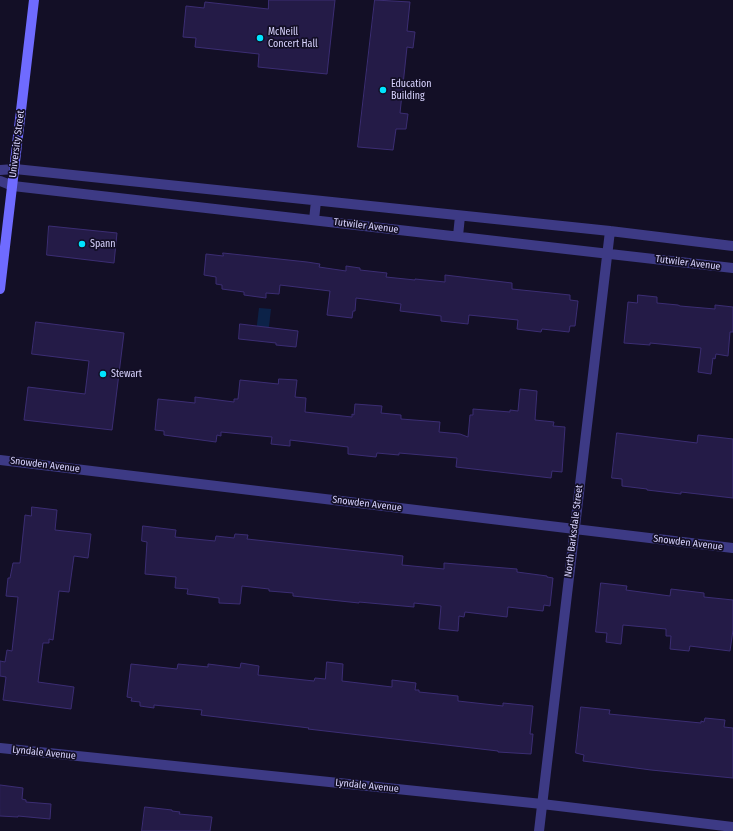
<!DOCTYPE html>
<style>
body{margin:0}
canvas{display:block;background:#130f26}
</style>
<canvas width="733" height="831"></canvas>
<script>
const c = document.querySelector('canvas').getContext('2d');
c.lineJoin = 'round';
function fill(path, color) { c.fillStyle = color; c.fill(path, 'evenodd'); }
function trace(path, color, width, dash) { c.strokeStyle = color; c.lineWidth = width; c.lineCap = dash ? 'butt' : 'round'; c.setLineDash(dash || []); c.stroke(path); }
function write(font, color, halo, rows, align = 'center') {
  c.font = font + ' "Fira Sans Condensed",sans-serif'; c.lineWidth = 3.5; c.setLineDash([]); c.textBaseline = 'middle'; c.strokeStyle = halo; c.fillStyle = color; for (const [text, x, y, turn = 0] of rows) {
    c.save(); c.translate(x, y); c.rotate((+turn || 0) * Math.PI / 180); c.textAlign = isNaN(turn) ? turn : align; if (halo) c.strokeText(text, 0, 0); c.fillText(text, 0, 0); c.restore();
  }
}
fill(new Path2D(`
 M259,308l12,1 -3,26 -12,-2z`), '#0c2248');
const building = new Path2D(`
 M269,0h66l-8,74 -69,-7 1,-13 -64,-7 1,-9 -13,-1 3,-31 18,2 1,-6 63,7z
 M375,0l35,2 -3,29 8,1 -2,16 -6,-1 -7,66 8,1 -2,15h-10l-3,21 -35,-3z
 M49,226l68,7 -3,30 -67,-8z
 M223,253l84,9 13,2 -1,3 27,4v-5l14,2v2l27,3 -1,4 29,3v-1l30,3v-7l67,8v6l58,6v5l8,1 -3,25h-5l-1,6 -27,-3 -1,3 -24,-3 1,-9 -49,-5 -1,9 -27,-3v-5l-41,-5 1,-7 -45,-6 -1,13h-2l-1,7 -25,-3 3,-24 -50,-6 -1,9 -13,-1v5l-22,-3v-3l-22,-3v-4l-6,-1v-7l-12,-2 2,-21 17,2z
 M638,295l19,2v6l21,2 2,1 35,3v-4l18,2v25h-3l-2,24 -12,-2 -1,5 -2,-1 -2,16 -13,-2 3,-24 -51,-5v2l-26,-2 4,-41 9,1z
 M36,322l88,11 -12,97 -88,-10 4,-33 57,7 4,-33 -57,-7z
 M240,324l58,7 -2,16 -20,-2v-2l-37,-4z
 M279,379l18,1 -2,17 11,1 -1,14 47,5v-3l2,1 1,-11 27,2 -1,7 20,2v4l39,3 -1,10 21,2 8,3 2,-22h3v-6l37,3v-2l8,1 2,-22 17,2 -2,29 19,2 -1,4 12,1 -3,45 -10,-1 -1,7 -95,-11 1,-9 -58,-5v2l-22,-2 -1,4 -28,-3v-7l-58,-7v6l-19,-2 1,-7 -51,-5v4l-4,-1 -1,7 -52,-7v-4l-9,-1 3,-31 37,4v-6l39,5v-3h4l2,-19 38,4z
 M617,433l80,10 1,-8 35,4v59l-52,-6v2l-34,-4v-1l-25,-3v-7l-10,-1z
 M32,507l25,3 -2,20 36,4 -3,24 -14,-2 -5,36 -10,-1 -6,49 -4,-1v4h-6l-5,39 36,5 -3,22 -68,-9 3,-23 -6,-1v-15l5,1 2,-12 5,1 6,-54 -12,-1 2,-18h2l3,-15h7l5,-48 6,1z
 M143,526l33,4 -1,7 40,4 1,-5 18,2 1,-4 13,1 -1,4 148,16 8,1 -1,9 42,4v-6l73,6v3l30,4v1l6,1 -3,28 -6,-1 -1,6 -35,-4 -1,10 -42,-5 -1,5 -5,-1 -1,15 -19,-2 2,-23 -27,-3v4l-55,-5v1l-66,-7v-3l-24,-2v-2l-27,-3 -2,18 -21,-1v-5l-32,-4 1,-5 -13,-1 1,-11 -31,-3 2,-32 -5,-1z
 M601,583l26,3 -1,4 44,6 1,-7 33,4v4l29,3v30l-3,21 -40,-5 -1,5 -19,-2 1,-13h-5v-7l-43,-4 -2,19 -15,-2 1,-9 -11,-1z
 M327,662l16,2 -1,17 50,6v-7l24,3 -1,7h4v2l39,4v5l45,5v-3l30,3 -3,28h3l-2,20 -33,-2v-1l-190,-22 1,-1 -108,-13 1,-5 -48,-5v3l-14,-2v-4l-9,-1 1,-3 -5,-1 4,-33 46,5 1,-5 30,3v-3l32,4 1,-5 18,3 -1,9 56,6 1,-3 10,1z
 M581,707l29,3 -1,4 92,9v-2l3,1 1,-4 20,2 -1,7 9,1v50l-82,-8 -68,-9 1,-6 -8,-2z
 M0,785l23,3 -1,11 4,1v2l25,2 -1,15 -32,-3v1l-18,-1z
 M145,807l27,3v1l8,1 -1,2 33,3 -2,14h-68z`);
fill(building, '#241b47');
trace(building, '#3b2d73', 1);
trace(new Path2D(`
 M0,170l15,-1 595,62 123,15
 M0,181l13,5 720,82
 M314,220l2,-19
 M458,236l2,-20
 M0,460l733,88
 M0,748l542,56 191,23
 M539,831l71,-600`), '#3d3a85', 10);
trace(new Path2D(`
 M0,289l34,-289`), '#6f6bff', 10);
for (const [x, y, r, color] of [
 [260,38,4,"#00e5ff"],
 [383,90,4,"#00e5ff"],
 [82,244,4,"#00e5ff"],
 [103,374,4,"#00e5ff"]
]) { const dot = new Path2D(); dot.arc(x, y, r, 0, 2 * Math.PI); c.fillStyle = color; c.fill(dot); trace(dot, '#130f26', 1.5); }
write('10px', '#d9d4ff', '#130f26', [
 ["McNeill",268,32],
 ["Concert Hall",268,44],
 ["Education",391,84],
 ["Building",391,96],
 ["Spann",90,244],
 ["Stewart",111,374]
], 'left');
write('10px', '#d9d4ff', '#130f26', [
 ["University Street",17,144,-83],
 ["Tutwiler Avenue",366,226,7],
 ["Tutwiler Avenue",688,263,7],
 ["Snowden Avenue",45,465,7],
 ["Snowden Avenue",367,504,7],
 ["North Barksdale Street",574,531,-83],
 ["Snowden Avenue",688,543,7],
 ["Lyndale Avenue",44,753,6],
 ["Lyndale Avenue",367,786,6]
]);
</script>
